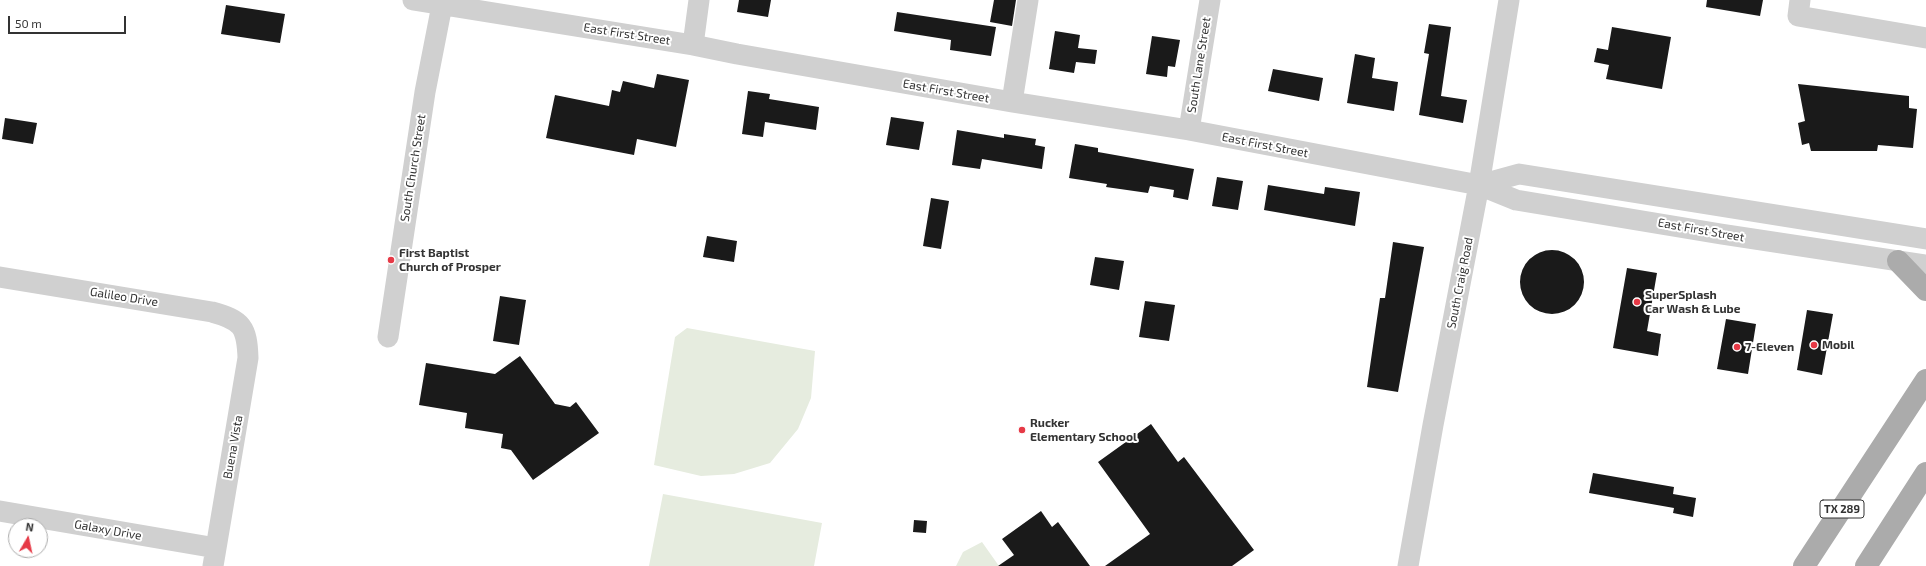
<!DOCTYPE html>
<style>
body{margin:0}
#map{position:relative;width:1926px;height:566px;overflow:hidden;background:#fff;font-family:"Exo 2",sans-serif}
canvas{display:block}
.north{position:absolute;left:8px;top:518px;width:40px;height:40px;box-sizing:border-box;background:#fff;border:1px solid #adadad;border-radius:50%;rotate:9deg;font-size:11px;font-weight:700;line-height:16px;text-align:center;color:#333}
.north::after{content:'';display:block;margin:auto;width:14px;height:18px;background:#e63946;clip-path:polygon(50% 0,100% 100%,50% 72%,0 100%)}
.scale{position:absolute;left:8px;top:16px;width:118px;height:18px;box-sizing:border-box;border:2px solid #333;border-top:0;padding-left:5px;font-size:12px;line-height:14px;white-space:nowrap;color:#333;-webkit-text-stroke:3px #fff;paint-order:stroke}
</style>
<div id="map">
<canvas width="1926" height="566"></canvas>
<div class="north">N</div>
<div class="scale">50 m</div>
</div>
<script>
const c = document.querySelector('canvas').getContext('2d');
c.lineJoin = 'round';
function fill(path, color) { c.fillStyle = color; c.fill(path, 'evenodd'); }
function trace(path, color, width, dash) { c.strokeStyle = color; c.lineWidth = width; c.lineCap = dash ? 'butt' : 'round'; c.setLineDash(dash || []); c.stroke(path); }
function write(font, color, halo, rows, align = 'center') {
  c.font = font + ' "Exo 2",sans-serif'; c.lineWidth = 4; c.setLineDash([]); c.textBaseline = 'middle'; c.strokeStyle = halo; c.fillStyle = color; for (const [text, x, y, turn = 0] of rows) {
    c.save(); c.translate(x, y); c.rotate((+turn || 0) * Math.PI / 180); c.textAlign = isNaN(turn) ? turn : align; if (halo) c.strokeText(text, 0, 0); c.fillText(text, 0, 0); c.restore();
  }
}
fill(new Path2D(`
 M687,328l128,23 -4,47 -13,31 -28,34 -36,11 -33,2 -47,-11 21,-128z
 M663,494l159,29 -8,43h-165z
 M982,542l17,24h-43l7,-14z`), '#e6ecdf');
fill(new Path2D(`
 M739,0h32l-3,17 -31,-5z
 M994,0h22l-4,26 -22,-4z
 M1707,0h56l-3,16 -54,-9z
 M226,5l59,9 -5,29 -59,-9z
 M897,12l99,15 -5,29 -41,-6 1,-10 -57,-9z
 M1429,24l22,3 -10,69 26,4 -4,23 -44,-8 10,-61 -5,-1z
 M1612,27l59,10 -9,52 -56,-10 3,-14 -15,-3 3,-14 11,2z
 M1055,31l25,4 -2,13 19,2 -2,14 -19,-2 -2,11 -25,-4z
 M1152,36l28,4 -5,27 -7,-1 -1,11 -21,-3z
 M1355,54l20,4 -3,20 26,4 -4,29 -47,-8z
 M1273,69l50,9 -4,23 -51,-10z
 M657,74l32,6 -13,67 -39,-8 -3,16 -88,-17 9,-43 54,11 3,-16 8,2 3,-11 31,7z
 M1798,84l111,12v12l8,1 -4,39 -35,-3 -1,6h-66l-2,-8 -7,2 -4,-22 7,-2z
 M748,91l22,3 -1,5 50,8 -3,23 -51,-8 -2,15 -21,-3z
 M891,117l33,5 -5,28 -33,-5z
 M5,118l32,5 -4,21 -31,-5z
 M957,130l47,8v-4l32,5 -1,6 10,2 -3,22 -60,-10 -2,10 -28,-4z
 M1075,144l23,4v4l96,17 -6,31 -15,-3 1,-7 -24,-4 -2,7 -42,-6 1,-3 -38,-6z
 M1217,177l26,4 -5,29 -26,-4z
 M1268,185l56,9 1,-7 35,5 -5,34 -91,-16z
 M931,198l18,3 -8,48 -18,-3z
 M707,236l30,5 -3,21 -31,-5z
 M1393,242l31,5 -26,145 -31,-5 13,-89h5z
 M1520 282a32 32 0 1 1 64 0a32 32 0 1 1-64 0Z
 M1095,257l29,4 -5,29 -29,-5z
 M1627,268l30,5 -10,58 14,3 -3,22 -45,-8z
 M500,296l26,4 -7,45 -26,-4z
 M1145,301l30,4 -6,36 -30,-4z
 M1807,310l26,4 -11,61 -25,-5z
 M1726,319l30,5 -8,50 -31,-5z
 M520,356l35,48 15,3 6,-5 23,31 -66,47 -22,-30 -10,-2 2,-14 -38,-6 2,-15 -48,-8 7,-42 69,11z
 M1151,424l27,38 6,-5 70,93 -22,16h-127l45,-32 -52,-72z
 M1593,473l81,14 -1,7 23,4 -3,19 -20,-4 1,-5 -85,-15z
 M1041,511l11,16 6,-5 32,44h-92l16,-11 -12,-16z
 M914,520l13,1 -1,12 -13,-1z`), '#1a1a1a');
trace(new Path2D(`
 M413,0l280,45 44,9 275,48 177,28 290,55 37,15 205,34 205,31
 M1800,0l-2,16 128,22
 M693,45l6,-45
 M1012,102l16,-102
 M1189,130l21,-130
 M1479,185l40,-11 407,65
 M0,277l212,35c30,8 35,15 36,46l-35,208
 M388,337l37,-245 18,-92
 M0,511l216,37
 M1408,566l25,-141 46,-240 30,-185`), '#d0d0d0', 21);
trace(new Path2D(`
 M1898,261l28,29
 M1804,566l122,-186
 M1866,566l60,-93`), '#ababab', 22);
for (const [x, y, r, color] of [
 [391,260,4,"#e63946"],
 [1637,302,4,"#e63946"],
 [1814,345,4,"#e63946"],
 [1737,347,4,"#e63946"],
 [1022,430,4,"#e63946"]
]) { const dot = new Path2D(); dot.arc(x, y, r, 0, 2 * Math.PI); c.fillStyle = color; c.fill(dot); trace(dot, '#fff', 1.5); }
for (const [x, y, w] of [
 [1842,509,44]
]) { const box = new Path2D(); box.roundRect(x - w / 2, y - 9, w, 18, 3); c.fillStyle = '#fff'; c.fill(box); trace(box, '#333', 1); }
write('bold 11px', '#333', null, [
 ["TX 289",1842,509]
]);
write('12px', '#333', '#fff', [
 ["East First Street",627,34,9],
 ["South Lane Street",1199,65,-81],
 ["East First Street",946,91,10],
 ["East First Street",1265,145,11],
 ["South Church Street",413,168,-81],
 ["East First Street",1701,230,10],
 ["South Craig Road",1460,283,-79],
 ["Galileo Drive",124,297,9],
 ["Buena Vista",233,447,-80],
 ["Galaxy Drive",108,530,10]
]);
write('bold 12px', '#333', '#fff', [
 ["First Baptist",399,253],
 ["Church of Prosper",399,267],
 ["SuperSplash",1645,295],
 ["Car Wash & Lube",1645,309],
 ["Mobil",1822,345],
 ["7-Eleven",1745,347],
 ["Rucker",1030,423],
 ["Elementary School",1030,437]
], 'left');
</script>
